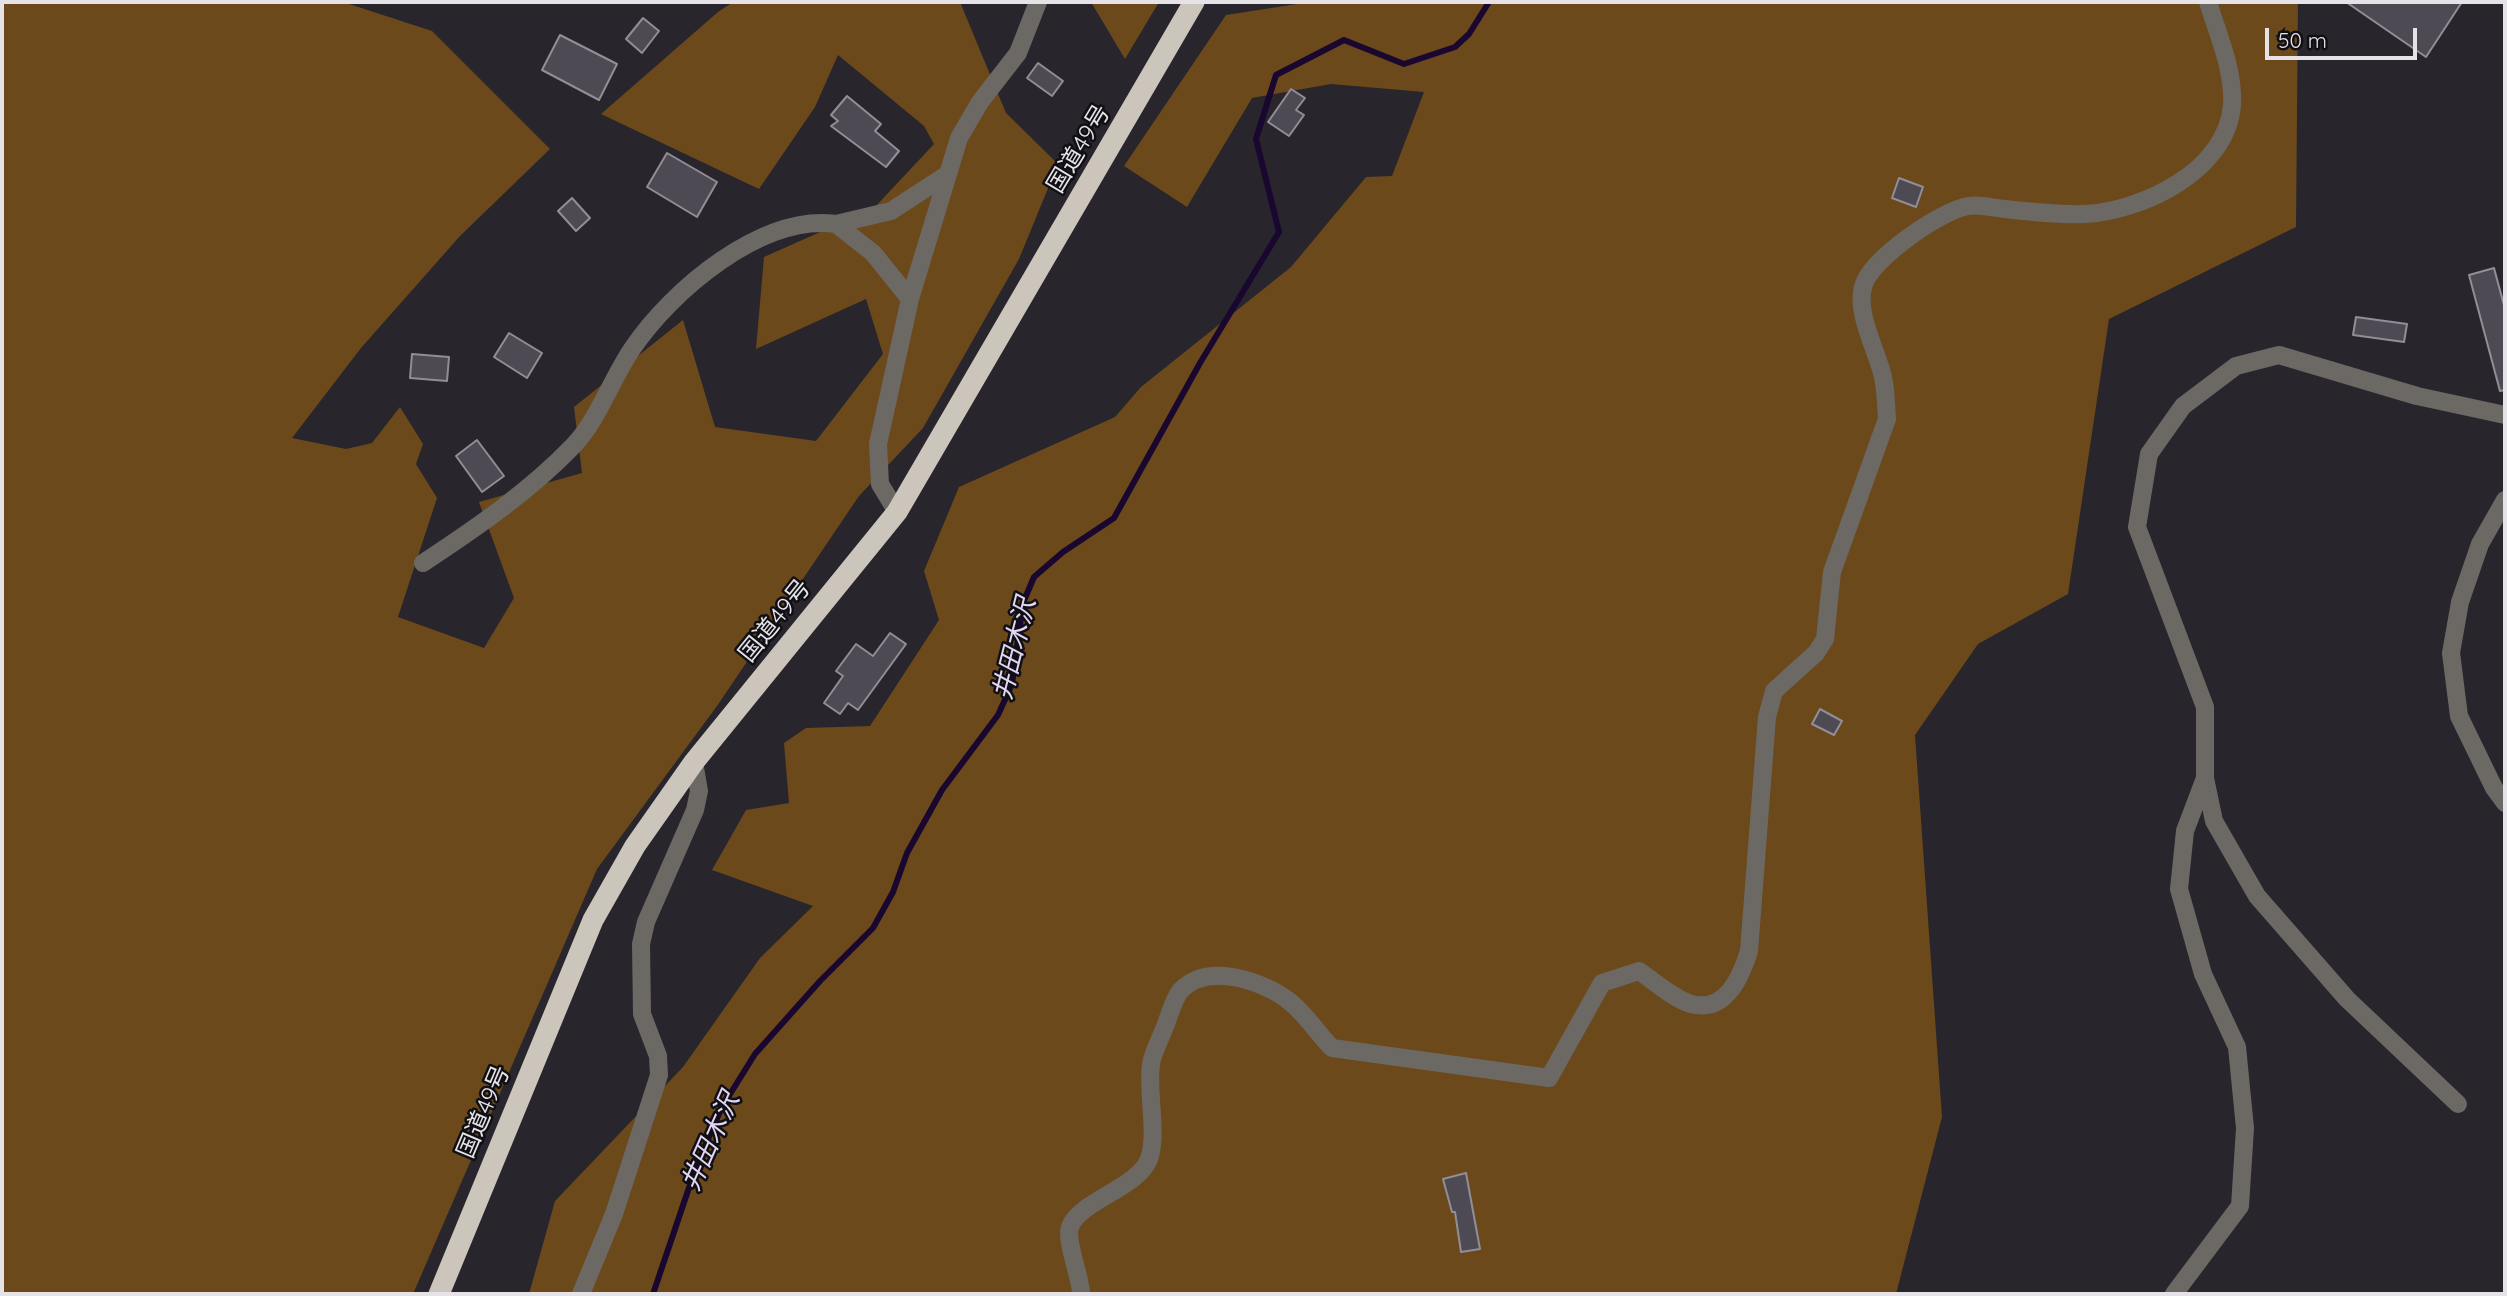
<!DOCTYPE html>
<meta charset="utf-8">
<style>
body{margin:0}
#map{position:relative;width:2507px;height:1296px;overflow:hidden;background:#28252d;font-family:Quicksand,sans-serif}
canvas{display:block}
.frame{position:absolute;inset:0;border:4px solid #e5e3e8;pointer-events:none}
.scale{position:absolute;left:2265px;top:28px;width:152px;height:32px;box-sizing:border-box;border:4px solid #e5e3e8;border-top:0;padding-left:9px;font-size:21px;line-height:24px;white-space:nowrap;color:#e5e3e8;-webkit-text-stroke:5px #100f13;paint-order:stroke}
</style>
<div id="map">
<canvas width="2507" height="1296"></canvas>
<div class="frame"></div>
<div class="scale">50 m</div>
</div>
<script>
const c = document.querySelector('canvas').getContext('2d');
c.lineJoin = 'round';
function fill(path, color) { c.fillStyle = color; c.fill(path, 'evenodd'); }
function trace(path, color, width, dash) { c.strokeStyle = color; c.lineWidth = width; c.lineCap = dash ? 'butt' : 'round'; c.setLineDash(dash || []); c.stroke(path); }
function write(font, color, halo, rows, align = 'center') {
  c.font = font + ' Quicksand,"Noto Sans JP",sans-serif'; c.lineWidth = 5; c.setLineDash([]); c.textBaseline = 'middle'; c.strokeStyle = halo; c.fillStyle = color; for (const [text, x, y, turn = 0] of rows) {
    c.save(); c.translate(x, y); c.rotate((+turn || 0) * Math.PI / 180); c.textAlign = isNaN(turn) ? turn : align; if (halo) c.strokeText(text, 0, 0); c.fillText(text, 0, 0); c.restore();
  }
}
fill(new Path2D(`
 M2,2h341l89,29 118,118 -90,87 -99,112 -69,90 54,11 26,-6 28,-36 23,37 -7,20 21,34 -39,119 86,31 30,-50 -35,-96 103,-29 -8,-66 109,-87 32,107 101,14 67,-87 -17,-55 -110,50 8,-92 110,-49 60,-64 -10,-18 -86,-71 -23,52 -56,82 -158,-75 117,-102 15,-10h227l46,111 52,51 -39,95 -96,169 -64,68 -142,210 -120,163 -184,425h-411z
 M1091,2h68l-34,57z
 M1310,2h988l-2,225 -187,92 -41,275 -90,50 -63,91 27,382 -46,177h-1367l26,-93 128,-134 77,-109 53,-52 -101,-36 34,-60 43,-7 -5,-60 22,-15 64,-2 69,-106 -15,-49 35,-84 156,-70 26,-30 150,-120 75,-90 26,-1 32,-84 -93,-8 -79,14 -65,109 -63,-41 102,-151z`), '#6b491b');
trace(new Path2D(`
 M653,1294l44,-130 25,-57 33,-53 65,-73 53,-53 20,-36 14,-39 35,-63 56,-75 14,-31 11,-81 11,-26 29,-25 51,-34 86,-155 79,-131 -23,-93 20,-64 68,-35 60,24 51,-17 14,-13 20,-32`), '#1a072f', 6);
const building = new Path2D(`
 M2346,2h116l-36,55z
 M643,18l16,13 -17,22 -16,-14z
 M560,35l57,29 -18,36 -57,-30z
 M1038,63l25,18 -11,15 -25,-18z
 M1291,89l14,9 -9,12 8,5 -15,21 -21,-14z
 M847,96l34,28 -6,7 24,20 -13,16 -55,-41 7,-5 -7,-6z
 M667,153l50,29 -20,35 -50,-30z
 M1899,178l24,9 -7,20 -24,-9z
 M572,198l18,20 -14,13 -18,-20z
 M2494,268l11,41v81l-5,1 -31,-116z
 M2356,317l51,7 -3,18 -51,-7z
 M509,333l33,20 -15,25 -33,-21z
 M412,354l37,3 -2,24 -37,-3z
 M477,440l27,36 -22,16 -26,-36z
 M890,633l16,11 -48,66 -10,-7 -8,11 -16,-11 19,-27 -7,-5 20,-27 17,12z
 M1820,709l22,12 -8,14 -22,-11z
 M1466,1173l14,76 -19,3 -6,-40h-3l-9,-33z`);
fill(building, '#4d4a53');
trace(building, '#918e97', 2);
trace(new Path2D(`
 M910,299l-37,-46 -37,-29 55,-13 57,-37
 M2505,500l-25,44 -20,58 -9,51 8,63 35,72 11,15
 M897,512l-17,-28 -2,-40 32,-145 49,-161 21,-36 38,-49 20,-51
 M423,563c53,-35 107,-72 151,-118 25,-27 37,-65 58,-96 39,-58 129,-135 204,-125
 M2458,1104l-111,-105 -90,-103 -43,-75 -9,-43v-71l-68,-180 12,-73 34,-48 53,-40 43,-11 138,41 88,19
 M581,1294l33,-80 45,-139 -1,-19 -16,-42 -1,-70 5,-22 49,-112 4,-19 -5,-29
 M1081,1294c0,-17 -16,-53 -11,-67 9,-26 68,-39 79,-68 9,-26 -2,-66 2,-95 2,-12 9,-24 13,-35 5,-11 9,-30 17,-39 28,-28 82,-9 108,11 16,12 29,33 43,47l217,30 53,-95 37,-12c15,10 35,28 52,33 35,9 50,-27 58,-53l18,-234 7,-26 42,-38 9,-14 7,-67 55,-153c-1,-14 -1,-28 -4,-42 -6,-27 -29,-66 -19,-93 9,-26 76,-73 104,-78 11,-2 25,2 37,3 26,3 53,6 80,5 57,-3 142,-43 147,-109 2,-35 -14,-70 -24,-103
 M2174,1294l66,-88 5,-78 -8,-81 -34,-73 -24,-85 6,-58 20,-53`), '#6c6965', 18);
trace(new Path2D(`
 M439,1294l154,-374 42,-74 59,-84 203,-250 297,-510`), '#ccc5bc', 21);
write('24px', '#e5e3e8', '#100f13', [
 ["国道49号",1079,149,-59],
 ["国道49号",775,621,-51],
 ["国道49号",484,1112,-67]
]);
write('italic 26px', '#e1d6f4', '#100f13', [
 ["井田木沢",1015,649,-76],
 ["井田木沢",711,1142,-66]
]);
</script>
